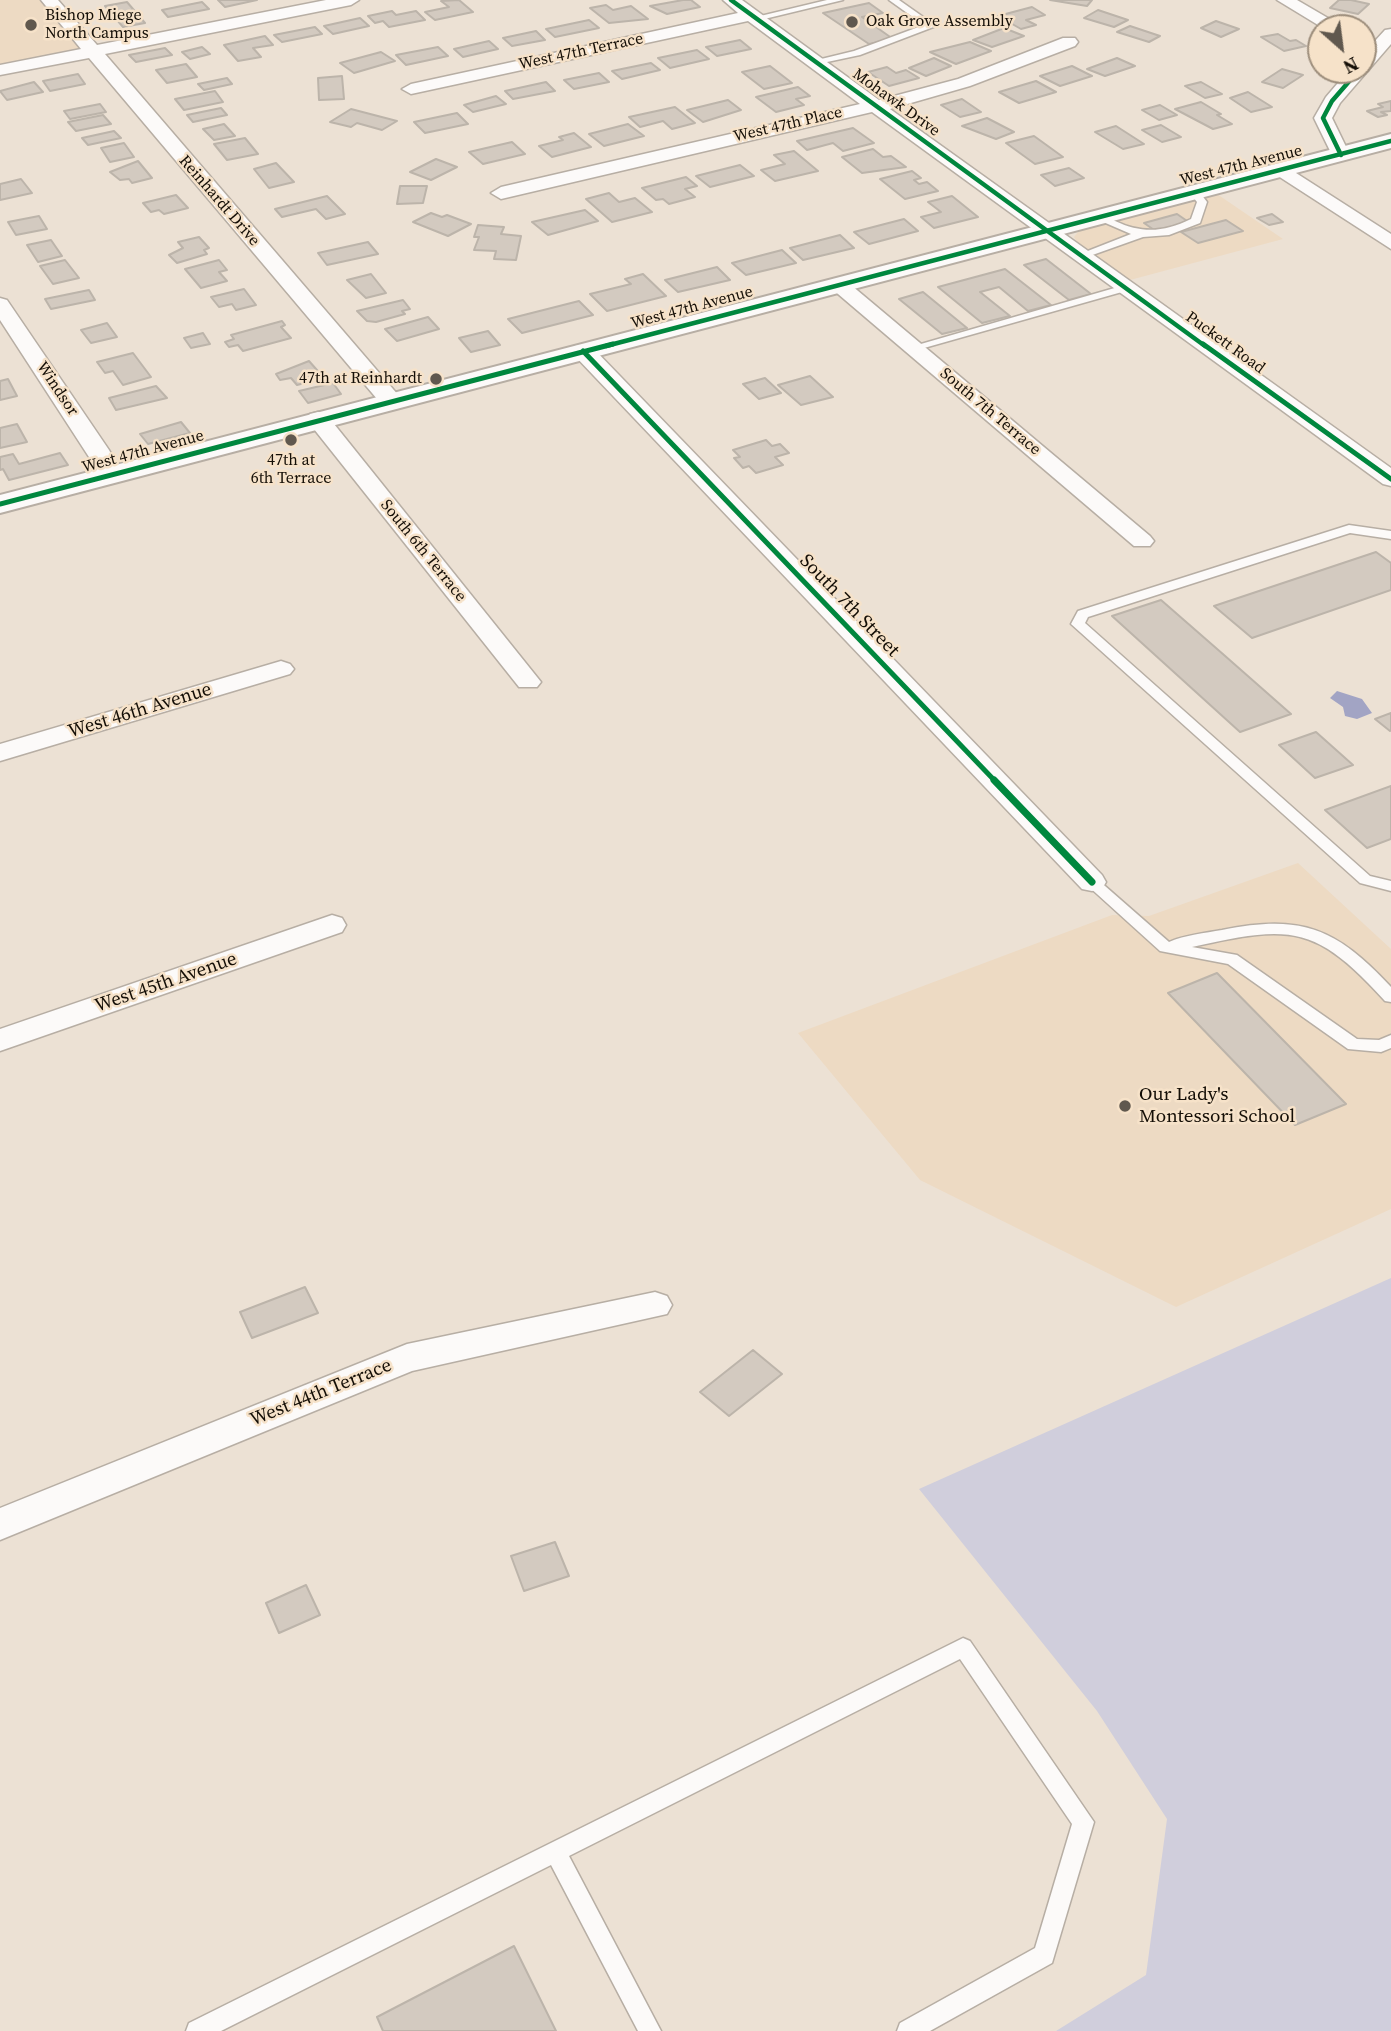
<!DOCTYPE html>
<style>
body{margin:0}
#map{position:relative;width:1391px;height:2031px;overflow:hidden;background:#ece1d4;font-family:"Source Serif 4",serif}
canvas{display:block}
.north{position:absolute;left:1307px;top:14px;width:70px;height:70px;box-sizing:border-box;background:#f6e2c9;border:2px solid #9c8d7b;border-radius:50%;rotate:152deg;font-size:19px;font-weight:700;line-height:28px;text-align:center;color:#140e06}
.north::after{content:'';display:block;margin:auto;width:24px;height:32px;background:#60584e;clip-path:polygon(50% 0,100% 100%,50% 72%,0 100%)}
</style>
<div id="map">
<canvas width="1391" height="2031"></canvas>
<div class="north">N</div>
</div>
<script>
const c = document.querySelector('canvas').getContext('2d');
c.lineJoin = 'round';
function fill(path, color) { c.fillStyle = color; c.fill(path, 'evenodd'); }
function trace(path, color, width, dash) { c.strokeStyle = color; c.lineWidth = width; c.lineCap = dash ? 'butt' : 'round'; c.setLineDash(dash || []); c.stroke(path); }
function write(font, color, halo, rows, align = 'center') {
  c.font = font + ' "Source Serif 4",serif'; c.lineWidth = 5; c.setLineDash([]); c.textBaseline = 'middle'; c.strokeStyle = halo; c.fillStyle = color; for (const [text, x, y, turn = 0] of rows) {
    c.save(); c.translate(x, y); c.rotate((+turn || 0) * Math.PI / 180); c.textAlign = isNaN(turn) ? turn : align; if (halo) c.strokeText(text, 0, 0); c.fillText(text, 0, 0); c.restore();
  }
}
fill(new Path2D(`
 M0,0h41l43,51 -84,16z
 M1217,194l66,45 -153,41 -53,-38 -3,-5 8,-10z
 M1298,863l93,86v260l-215,98 -256,-127 -122,-147 314,-118 37,1z`), '#eddac3');
fill(new Path2D(`
 M1391,1278v753h-335l90,-56 21,-156 -70,-108 -178,-222z`), '#d0cedc');
fill(new Path2D(`
 M1337,691l25,8 10,14 -15,6 -12,-3 -2,-9 -13,-9z`), '#a2a4c4');
const building = new Path2D(`
 M218,0h39l-32,7z
 M459,0l14,12 -38,8 -10,-8 24,-5 -8,-6z
 M683,0h8l9,7 -33,7 -17,-8z
 M1050,0h42l-5,6z
 M1339,0h12l18,4 -11,10 -28,-6z
 M127,2l18,21 -22,4 -18,-21z
 M202,2l7,7 -41,8 -6,-7z
 M869,3l14,10 -21,4 31,22 -24,5 -46,-31z
 M606,5l7,5 18,-4 17,13 -39,4 -19,-15z
 M1032,7l13,8 -19,5 10,5 -15,4 -23,-13z
 M1098,10l30,10 -14,7 -30,-9z
 M392,11l4,4 20,-4 9,9 -36,7 -6,-6 -8,2 -7,-7z
 M360,18l9,8 -36,8 -9,-8z
 M589,20l10,8 -44,9 -9,-8z
 M1216,21l23,8 -18,8 -20,-9z
 M1130,26l30,10 -11,6 -32,-10z
 M315,27l7,7 -40,8 -8,-7z
 M1004,28l20,8 -32,11 -19,-7z
 M536,31l9,9 -33,6 -9,-8z
 M1278,34l12,7 6,-1 10,6 -22,5 -23,-14z
 M265,36l8,9 -20,3 8,9 -23,4 -14,-16z
 M740,40l11,9 -34,7 -11,-9z
 M489,41l9,8 -35,8 -9,-8z
 M970,42l21,9 -35,13 -26,-12z
 M202,47l8,7 -20,5 -8,-7z
 M438,47l10,9 -42,9 -10,-10z
 M165,48l7,7 -36,7 -7,-7z
 M697,50l12,9 -39,9 -12,-10z
 M381,52l14,9 -41,12 -14,-10z
 M934,58l17,8 -25,10 -17,-8z
 M1117,58l18,8 -30,10 -18,-7z
 M651,63l9,7 -38,9 -10,-8z
 M186,64l11,13 -30,6 -11,-13z
 M770,66l22,17 -28,6 -22,-17z
 M1072,66l20,10 -32,10 -20,-10z
 M887,67l9,6 10,-3 13,8 -30,8 -21,-14z
 M1282,69l21,6 -20,13 -21,-6z
 M599,73l10,9 -35,7 -10,-9z
 M78,74l7,10 -35,7 -7,-10z
 M342,76l2,23 -25,1 -1,-22z
 M227,78l5,6 -28,6 -6,-6z
 M1036,81l20,11 -37,11 -20,-11z
 M34,82l9,10 -36,8 -7,-9z
 M546,82l9,9 -42,8 -8,-8z
 M1201,82l21,12 -17,4 -20,-12z
 M798,87l12,9 -14,3 8,6 -28,7 -20,-15z
 M215,91l8,11 -39,8 -9,-11z
 M1248,92l24,15 -21,5 -21,-14z
 M496,96l10,8 -33,8 -9,-7z
 M962,99l19,13 -21,5 -19,-12z
 M728,100l13,10 -38,12 -16,-12z
 M1391,101v10l-10,1 6,3 -9,2 -11,-6 16,-4 -5,-3z
 M1201,102l20,12 -4,1 15,9 -19,5 -38,-20z
 M100,104l6,8 -36,7 -6,-8z
 M1160,105l17,10 -18,5 -17,-10z
 M675,107l20,16 -23,6 -9,-8 -23,6 -11,-10z
 M221,108l6,7 -34,7 -6,-7z
 M351,109l46,12 -15,9 -25,-7 -6,4 -21,-5z
 M457,113l11,11 -43,9 -11,-11z
 M103,115l8,9 -35,7 -8,-9z
 M987,118l27,14 -18,7 -34,-13z
 M224,124l11,12 -21,4 -11,-11z
 M628,124l16,12 -40,10 -15,-12z
 M1161,125l20,12 -19,5 -20,-12z
 M1116,126l28,18 -21,5 -28,-17z
 M853,128l21,15 -31,8 -10,-8 -26,7 -10,-9z
 M114,131l7,7 -33,7 -6,-7z
 M574,133l17,14 -39,10 -13,-11 24,-6 -4,-3z
 M1034,136l29,21 -28,7 -29,-21z
 M245,138l13,16 -31,6 -13,-16z
 M512,142l13,12 -42,10 -14,-12z
 M124,143l10,14 -24,5 -9,-14z
 M873,149l10,8 8,-1 15,11 -44,6 -20,-16z
 M794,151l24,20 -43,10 -14,-11 24,-6 -11,-9z
 M436,159l21,8 -26,13 -21,-8z
 M138,161l14,17 -20,5 -3,-4 -9,1 -10,-8z
 M276,163l18,19 -25,6 -15,-19z
 M740,165l14,11 -44,11 -14,-11z
 M1069,168l15,10 -29,8 -14,-11z
 M912,171l9,7 -7,2 5,4 8,-2 11,9 -33,8 -25,-20z
 M686,177l11,9 -12,3 10,8 -26,7 -6,-5 -7,1 -14,-12z
 M21,179l11,14 -32,7v-16z
 M400,186h27l-4,17 -26,1z
 M609,193l10,9 16,-4 17,14 -40,10 -26,-23z
 M176,195l12,13 -24,6 -5,-4 -8,2 -8,-9z
 M327,196l18,18 -19,5 -10,-10 -34,8 -7,-8z
 M952,196l26,21 -44,11 -13,-11 20,-5 -13,-10z
 M585,210l13,11 -50,14 -16,-13z
 M431,213l11,4 5,-2 24,9 -23,12 -35,-14z
 M1177,214l13,9 -33,9 -13,-9z
 M1272,214l11,8 -14,3 -12,-7z
 M39,216l8,13 -31,6 -8,-13z
 M904,219l14,12 -49,13 -15,-12z
 M1226,220l17,11 -45,12 -17,-11z
 M478,225l26,2 -3,7 20,2 -5,24 -22,-1 2,-8 -22,-1 5,-13h-5z
 M840,235l14,13 -51,12 -13,-12z
 M199,237l10,11 -5,2 3,4 -30,9 -8,-8 14,-7 -5,-6z
 M51,240l11,16 -24,6 -11,-17z
 M368,242l10,12 -51,11 -9,-12z
 M782,250l14,13 -50,12 -14,-12z
 M1046,259l45,35 -22,6 -45,-35z
 M65,260l14,18 -26,6 -13,-18z
 M219,260l8,10 -8,2 8,9 -26,7 -16,-19z
 M717,267l13,13 -52,12 -13,-12z
 M1005,269l46,36 -23,6 -29,-24 -19,5 30,24 -28,7 -44,-36z
 M371,274l15,19 -20,5 -19,-18z
 M643,274l23,22 -59,15 -17,-17 41,-10 -6,-5z
 M244,289l12,16 -20,5 -4,-6 -13,3 -8,-10z
 M89,290l6,10 -44,9 -6,-10z
 M923,292l44,36 -25,6 -43,-35z
 M403,300l7,9 -8,2 3,3 -29,8 -9,-1 -10,-10z
 M579,301l14,14 -71,18 -14,-14z
 M428,317l11,12 -42,12 -12,-12z
 M282,321l3,4 -4,2 10,11 -48,13 -5,-6 -9,2 -4,-5 9,-3 -3,-4z
 M107,323l10,14 -26,6 -10,-13z
 M488,331l12,14 -29,7 -12,-14z
 M203,333l7,11 -19,4 -7,-10z
 M133,353l18,24 -28,8 -10,-14 -8,2 -8,-11z
 M309,361l15,17 -27,7 -6,-7 -11,2 -4,-6z
 M810,376l23,21 -32,8 -23,-20z
 M765,378l16,15 -22,6 -16,-15z
 M8,379l9,17 -17,4v-19z
 M333,383l8,11 -33,9 -9,-12z
 M156,386l11,12 -51,12 -7,-12z
 M181,422l9,11 -42,11 -8,-10z
 M17,424l10,18 -27,6v-20z
 M766,440l6,6 8,-2 9,9 -14,4 8,8 -27,8 -7,-7 -6,2 -9,-10 6,-1 -7,-7z
 M60,453l8,12 -59,15 -6,-11 -3,1v-13l13,-3 6,10z
 M1376,552l15,11v27l-139,48 -38,-32z
 M1161,600l63,55 67,59 -51,18 -128,-116z
 M1391,713v17l-1,1 -15,-12z
 M1316,732l37,33 -38,13 -36,-33z
 M1391,786v53l-24,9 -42,-38z
 M1217,973l129,131 -51,21 -127,-132z
 M305,1287l13,26 -66,25 -12,-26z
 M753,1350l29,24 -53,42 -29,-24z
 M555,1542l14,34 -45,15 -13,-35z
 M306,1585l14,30 -41,18 -13,-30z
 M514,1946l42,85h-173l-6,-14z`);
fill(building, '#d3cac0');
trace(building, '#bcb4aa', 2);
const service = new Path2D(`
 M827,0h16l-87,21 -4,-3z
 M889,0h10l37,26 -76,29 -47,10v-4l41,-10 70,-26z
 M1190,190h8l9,12 -7,21 -31,12 -26,2 -59,21 -9,-2 56,-22 -37,-16v-4c9,-1 14,3 21,7 28,13 49,11 76,-2l6,-17 -8,-10z
 M1125,285l5,3 -1,2 -212,60 -10,-2z
 M1349,525l42,6v8l-41,-6 -262,84 -3,6 285,253 21,5v10l-31,-8 -289,-259 7,-13z
 M1092,877l5,2 72,63c16,-7 36,-9 53,-12 80,-16 114,-2 169,57v15l-6,-1c-70,-77 -94,-76 -193,-54l45,8 120,84 22,1 12,-5v13l-10,4 -33,-3 -120,-85 -68,-13 -73,-66 -2,-3 2,-3z
 M963,1638l7,3 124,181 -42,141 -122,68h-33l3,-8 135,-75 37,-124 -112,-165 -391,197 92,175h-23l-87,-166 -330,166h-35l3,-8z`);
const minor = new Path2D(`
 M41,0h17l39,45 229,-45h33l-8,5 -246,49 294,342 3,5 -3,5h-16l-294,-348 -89,17v-10l81,-16z
 M723,0h19l137,100 79,-21 105,-41h12l3,4 -3,4 -105,40 -80,23 501,359v18l-8,-2 -511,-372 -371,87 -10,-6 10,-6 359,-83 -112,-83 -337,73 -9,-5 9,-5 327,-71z
 M1277,0h20l48,28h-22z
 M1391,29v15l-51,59 -8,15 18,37 -2,4h-14l-20,-41 12,-21 23,-27h14v-16l22,-24z
 M1282,164l109,70v15l-116,-75 -2,-4z
 M838,278l7,2 305,256 4,5 -4,5h-16l-303,-258 -3,-4z
 M0,298l7,2 102,150 13,24 -3,5h-16l-3,-5 -100,-154z
 M583,345l8,1 511,529 4,7 -4,7 -10,2 -10,-2 -507,-533 -3,-5 3,-5z
 M318,412l8,2 211,263 4,5 -4,5h-18l-209,-263 -3,-5 3,-5z
 M281,661l9,3 4,5 -4,5 -290,87v-17z
 M332,915l10,3 4,7 -4,7 -342,119v-22z
 M655,1292l12,4 5,9 -5,9 -255,57 -412,169v-32l407,-164z`);
const tertiary = new Path2D(`
 M1391,134v14l-1391,365v-18z`);
trace(service, '#b7aea4', 3);
trace(minor, '#b7aea4', 3);
trace(tertiary, '#b7aea4', 4);
fill(service, '#fcfaf9');
fill(minor, '#fcfaf9');
fill(tertiary, '#fcfaf9');
trace(new Path2D(`
 M731,0l474,346
 M1341,155l-18,-37 9,-17 27,-31
 M606,346l785,-205`), '#00873e', 4.5);
trace(new Path2D(`
 M1203,344l188,135
 M583,351l413,431
 M0,504l613,-160`), '#00873e', 5);
trace(new Path2D(`
 M994,780l98,102`), '#00873e', 7);
for (const [x, y, r, color] of [
 [852,22,7,"#60584e"],
 [31,25,7,"#60584e"],
 [436,379,7,"#60584e"],
 [291,440,7,"#60584e"],
 [1125,1106,7,"#60584e"]
]) { const dot = new Path2D(); dot.arc(x, y, r, 0, 2 * Math.PI); c.fillStyle = color; c.fill(dot); trace(dot, '#f6e2c9', 2.5); }
write('16px', '#140e06', '#f6e2c9', [
 ["Bishop Miege",45,16],
 ["North Campus",45,34],
 ["Oak Grove Assembly",866,22],
 ["47th at Reinhardt",422,379,"right"],
 ["47th at",291,461,"center"],
 ["6th Terrace",291,479,"center"]
], 'left');
write('16px', '#140e06', '#f6e2c9', [
 ["West 47th Terrace",581,52,-12],
 ["Mohawk Drive",896,103,36],
 ["West 47th Place",788,125,-13],
 ["West 47th Avenue",1241,166,-14],
 ["Reinhardt Drive",219,201,49],
 ["West 47th Avenue",692,308,-15],
 ["Puckett Road",1225,343,36],
 ["Windsor",57,389,56],
 ["South 7th Terrace",990,412,40],
 ["West 47th Avenue",143,452,-15],
 ["South 6th Terrace",423,551,51]
]);
write('19px', '#140e06', '#f6e2c9', [
 ["South 7th Street",849,606,46],
 ["West 46th Avenue",140,711,-17],
 ["West 45th Avenue",166,983,-19],
 ["West 44th Terrace",321,1393,-22]
]);
write('19px', '#140e06', '#f6e2c9', [
 ["Our Lady's",1139,1095],
 ["Montessori School",1139,1117]
], 'left');
</script>
